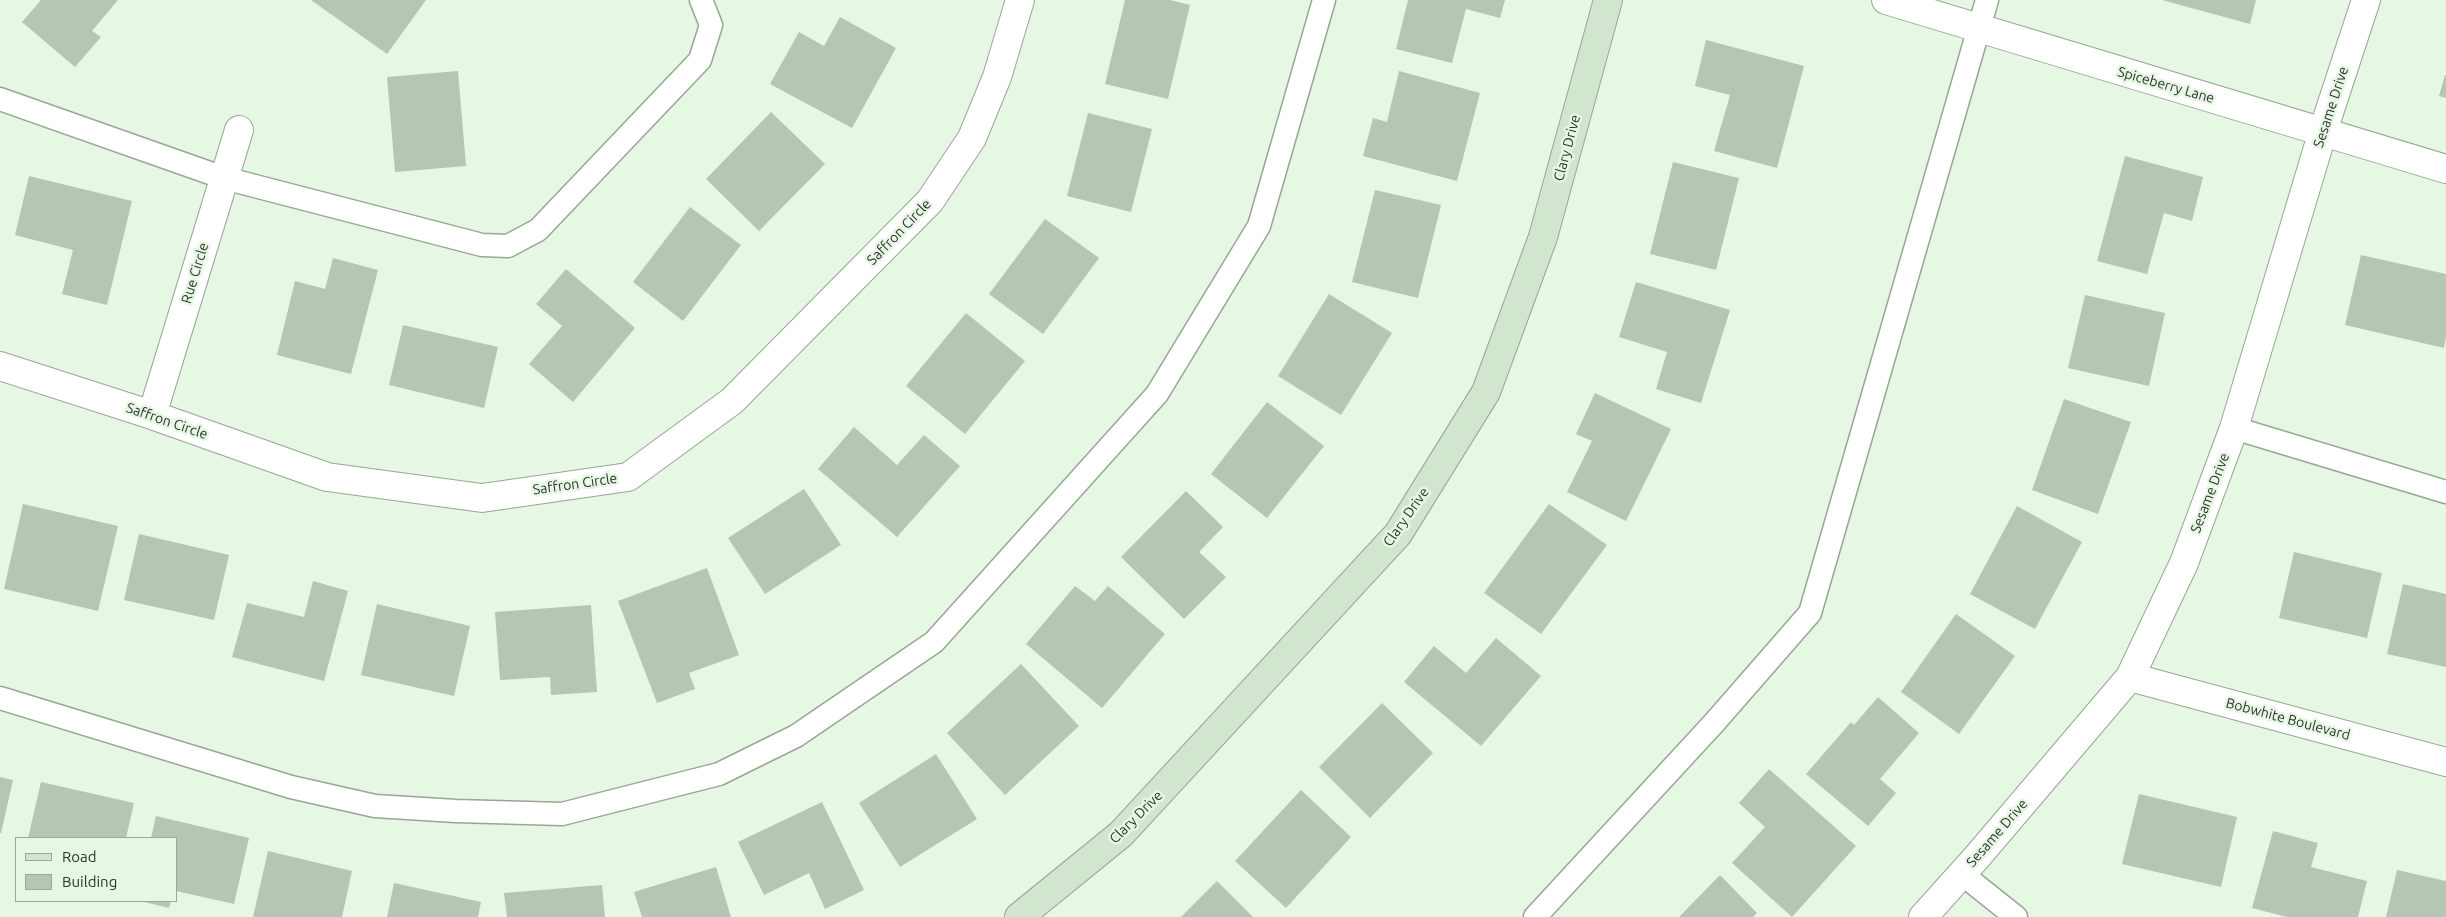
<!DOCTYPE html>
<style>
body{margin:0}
#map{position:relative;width:2446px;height:917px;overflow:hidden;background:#e6f7e4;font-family:Ubuntu,sans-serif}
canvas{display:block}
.legend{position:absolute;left:15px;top:837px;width:162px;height:65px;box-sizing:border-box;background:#e6f7e4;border:1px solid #9ca99a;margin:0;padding:6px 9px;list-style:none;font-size:15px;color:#2d332c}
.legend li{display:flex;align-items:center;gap:10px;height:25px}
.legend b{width:25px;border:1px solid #9ca99a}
</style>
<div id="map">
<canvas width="2446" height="917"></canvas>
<ul class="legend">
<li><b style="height:6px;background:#d2e6cf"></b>Road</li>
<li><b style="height:14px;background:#b6c6b4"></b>Building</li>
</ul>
</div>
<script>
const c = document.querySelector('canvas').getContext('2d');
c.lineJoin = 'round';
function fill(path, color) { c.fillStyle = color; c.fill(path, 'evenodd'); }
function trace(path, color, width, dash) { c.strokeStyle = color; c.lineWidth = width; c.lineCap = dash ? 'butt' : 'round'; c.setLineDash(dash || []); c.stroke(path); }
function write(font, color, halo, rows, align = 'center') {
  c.font = font + ' Ubuntu,sans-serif'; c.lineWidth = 5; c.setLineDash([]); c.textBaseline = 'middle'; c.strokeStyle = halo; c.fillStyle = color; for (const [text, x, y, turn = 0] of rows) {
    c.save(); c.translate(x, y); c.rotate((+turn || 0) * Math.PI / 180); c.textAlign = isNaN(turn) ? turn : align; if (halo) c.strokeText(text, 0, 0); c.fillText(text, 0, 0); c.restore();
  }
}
fill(new Path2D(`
 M41,0h77l-26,31 9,6 -26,30 -53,-45z
 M311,0h115l-39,54z
 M1125,0h45l20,5 -22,94 -63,-15z
 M1408,0h97l-5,18 -34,-9 -14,54 -56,-14z
 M2162,0h94l-6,24z
 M840,17l56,31 -44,80 -82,-44 29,-52 25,14z
 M1706,40l98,26 -27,102 -63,-17 16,-56 -35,-9z
 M458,71l8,95 -71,6 -8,-95z
 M1399,71l81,22 -23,88 -94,-25 10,-38 14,4z
 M2445,75h1v23l-7,-2z
 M771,112l54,52 -66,67 -53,-52z
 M1088,113l64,16 -21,83 -64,-16z
 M2125,156l78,21 -11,44 -28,-8 -17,61 -50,-13z
 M1673,162l66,16 -23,92 -66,-16z
 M29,176l103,25 -25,104 -45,-11 11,-44 -58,-15z
 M1375,190l66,15 -23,93 -66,-16z
 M690,207l51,38 -58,76 -50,-39z
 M1045,219l54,39 -56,76 -54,-40z
 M2361,255l85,19v63l-2,11 -99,-23z
 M333,258l45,12 -27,104 -74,-19 18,-74 30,8z
 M566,269l69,59 -62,74 -44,-38 33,-38 -26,-22z
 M1636,282l94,28 -29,93 -45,-14 11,-37 -48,-15z
 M1329,294l63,39 -51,82 -63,-39z
 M2085,295l80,18 -16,73 -81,-18z
 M966,313l59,48 -60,73 -59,-48z
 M403,325l95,22 -14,61 -95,-23z
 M1595,393l76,36 -45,92 -59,-29 25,-51 -16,-7z
 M2064,399l67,23 -33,92 -66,-24z
 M1267,402l57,44 -57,72 -56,-44z
 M854,427l43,38 27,-30 36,31 -63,71 -79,-68z
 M804,489l37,56 -76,49 -37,-56z
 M1186,491l37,36 -24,25 27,25 -42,42 -63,-62z
 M23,504l95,22 -20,85 -94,-22z
 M1549,504l58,41 -66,89 -57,-41z
 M2017,506l65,36 -47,87 -65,-35z
 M139,534l90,21 -15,65 -90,-20z
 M2294,552l88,21 -15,65 -88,-20z
 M707,568l32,87 -50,18 6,16 -38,14 -39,-102z
 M313,581l35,10 -24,90 -92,-24 15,-54 57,14z
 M2403,584l43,10v73l-59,-13z
 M1075,586l20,15 13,-15 57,48 -63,74 -76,-64z
 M377,604l93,22 -16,70 -93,-21z
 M591,605l6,87 -46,3 -1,-18 -50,3 -5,-68z
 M1956,614l59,42 -56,78 -58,-42z
 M1496,638l45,38 -60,70 -77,-64 30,-36 32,27z
 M1021,664l58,62 -74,69 -58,-62z
 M1878,697l41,36 -39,46 16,14 -28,33 -62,-52 45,-52 3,3z
 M1382,703l51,50 -63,65 -51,-51z
 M936,754l41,65 -77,48 -41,-64z
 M1769,769l87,77 -64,71 -60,-54 33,-36 -26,-24z
 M0,777l13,3 -12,53h-1z
 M41,782l93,21 -8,35h-98z
 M1301,790l50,47 -65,71 -51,-47z
 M2139,794l98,23 -16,70 -99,-23z
 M822,802l42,88 -39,19 -16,-36 -45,22 -26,-53z
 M156,816l93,22 -15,66 -58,-13v-53h-25z
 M2273,831l45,12 -7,24 56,14 -9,36h-71l-35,-9z
 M268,851l84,20 -10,46h-89z
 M716,867l15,50h-89l-8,-25z
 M2397,870l49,11v36h-60z
 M1720,875l37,38 -4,4h-74z
 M1217,881l36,36h-72z
 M394,883l87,19 -3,15h-91z
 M602,885l3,32h-98l-3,-24z
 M140,901h31l-2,7z`), '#b6c6b4');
const lane = new Path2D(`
 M0,99l224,79 258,67 26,1 30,-16 162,-170 11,-35 -10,-25
 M2234,428l212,64
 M0,698l291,89 84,19 81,5 106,3 157,-40 77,-38 138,-94 223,-248 102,-168 65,-226
 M1962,874l54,43
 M1535,917l179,-194 96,-110 177,-613`);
const street = new Path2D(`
 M1886,0l560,169
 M0,366l152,49 175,62 155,21 146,-21 104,-76 198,-200 42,-63 25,-61 23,-77
 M152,415l87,-285
 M2130,677l316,85
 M1923,917l54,-60 153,-180 54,-114 50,-135 89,-297 43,-131`);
const secondary = new Path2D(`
 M1019,917l102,-83 277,-300 88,-142 57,-155 65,-237`);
trace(lane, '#98a795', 25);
trace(street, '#98a795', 30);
trace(secondary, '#98a795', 30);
trace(lane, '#fff', 22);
trace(street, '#fff', 28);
trace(secondary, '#d2e6cf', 28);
write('14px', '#2d332c', '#e6f7e4', [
 ["Spiceberry Lane",2166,85,16],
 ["Sesame Drive",2331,107,-72],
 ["Clary Drive",1567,148,-75],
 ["Saffron Circle",899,232,-46],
 ["Rue Circle",195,273,-73],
 ["Saffron Circle",167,421,19],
 ["Saffron Circle",575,484,-8],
 ["Sesame Drive",2210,493,-69],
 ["Clary Drive",1406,517,-55],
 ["Bobwhite Boulevard",2288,719,15],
 ["Clary Drive",1136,817,-45],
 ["Sesame Drive",1997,833,-49]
]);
</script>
